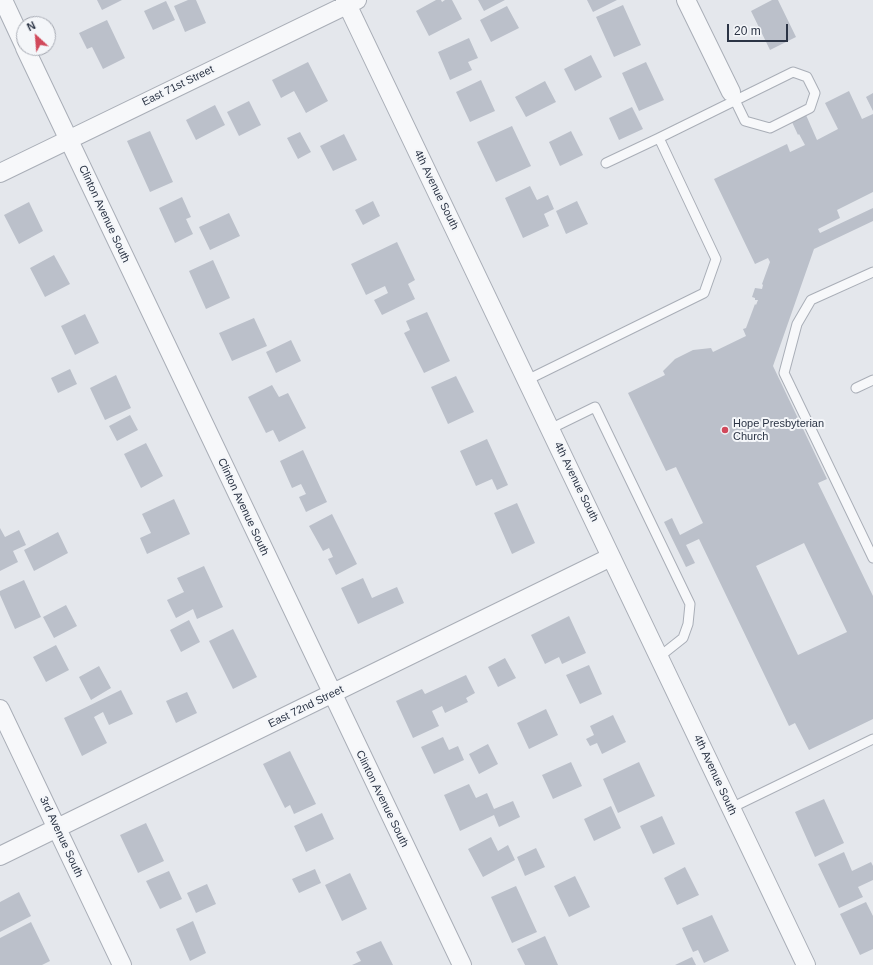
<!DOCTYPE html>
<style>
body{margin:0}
#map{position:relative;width:873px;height:965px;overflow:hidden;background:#e4e7ec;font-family:Arial,sans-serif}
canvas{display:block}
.north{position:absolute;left:16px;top:16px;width:40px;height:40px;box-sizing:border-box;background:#f4f6f9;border:1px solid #a4a8b1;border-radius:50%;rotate:334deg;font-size:11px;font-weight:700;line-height:16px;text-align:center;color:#2b3445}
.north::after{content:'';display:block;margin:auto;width:14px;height:18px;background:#d1495b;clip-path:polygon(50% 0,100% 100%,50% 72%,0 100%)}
.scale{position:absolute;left:727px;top:24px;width:61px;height:18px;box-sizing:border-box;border:2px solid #2b3445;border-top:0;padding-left:5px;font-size:12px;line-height:14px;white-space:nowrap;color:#2b3445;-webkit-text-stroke:3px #f4f6f9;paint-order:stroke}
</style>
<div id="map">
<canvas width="873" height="965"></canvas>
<div class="north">N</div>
<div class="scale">20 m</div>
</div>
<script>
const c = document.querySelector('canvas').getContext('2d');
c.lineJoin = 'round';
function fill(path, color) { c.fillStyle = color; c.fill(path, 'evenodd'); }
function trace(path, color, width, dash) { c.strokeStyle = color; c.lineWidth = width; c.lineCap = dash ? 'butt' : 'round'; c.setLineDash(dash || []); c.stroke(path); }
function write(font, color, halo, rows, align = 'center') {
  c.font = font + ' Arial,sans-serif'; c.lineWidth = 4; c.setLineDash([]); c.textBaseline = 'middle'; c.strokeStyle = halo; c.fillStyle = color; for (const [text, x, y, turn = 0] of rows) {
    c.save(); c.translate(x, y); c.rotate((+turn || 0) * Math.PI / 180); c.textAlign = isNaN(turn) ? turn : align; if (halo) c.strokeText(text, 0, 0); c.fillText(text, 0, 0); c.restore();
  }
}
fill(new Path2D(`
 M97,0h25l-20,10z
 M188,0h8l10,23 -21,9 -11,-26z
 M436,0h5l1,2 3,-2h7l10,19 -33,17 -13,-25z
 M478,0h27l-21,11z
 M587,0h30l-24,12z
 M772,0h6l18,37 -26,13 -19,-39z
 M166,1l9,19 -22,10 -9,-19z
 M623,5l18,40 -27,12 -18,-40z
 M507,6l12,22 -28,14 -11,-22z
 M107,20l18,38 -22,11 -11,-22 -5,2 -8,-16z
 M469,38l9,20 -10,4 4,8 -22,10 -12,-28z
 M591,55l11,22 -27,14 -11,-22z
 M308,62l20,39 -22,12 -12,-22 -13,7 -9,-18z
 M646,62l18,38 -25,11 -17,-38z
 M481,80l14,31 -25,11 -14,-30z
 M545,81l11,21 -30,15 -11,-20z
 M849,91l13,28 11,-5v78l-36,18 3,8 -22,11 2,4 53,-25v13l-59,28 -41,117 54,113 -9,4 55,113v123l-64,31 -14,-27 -6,3 -90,-187 -13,6 9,18 -9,4 -22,-45 8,-4 8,17 23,-12 -27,-56 -10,4 -38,-78 37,-18 -2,-4 12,-12 18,-9 18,-2 2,4 33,-16 -3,-7 3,-1 9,-24 1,1 2,-5h-3v-2l-3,-1 3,-9 7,1 1,-4 -1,-1 8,-22 -2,-4 -13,6 -41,-85 73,-35 3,8 15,-7 -6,-11 -1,1 -6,-13 14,-7 11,25 21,-11 -13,-26zM804,543l43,89 -49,23 -42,-89z
 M873,93v18l-7,-14z
 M249,101l12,24 -22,11 -12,-24z
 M215,105l10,20 -29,15 -10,-20z
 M632,107l11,22 -24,11 -10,-22z
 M512,126l19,40 -35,16 -19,-40z
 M150,131l23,51 -23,10 -23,-51z
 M571,131l12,24 -23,11 -11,-24z
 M300,132l11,20 -13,7 -11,-21z
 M344,134l13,26 -24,11 -13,-25z
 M530,186l7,14 11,-5 6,14 -10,5 5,12 -26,12 -18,-40z
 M182,197l9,20 -5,2 7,15 -18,9 -16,-35z
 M373,201l7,15 -17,9 -8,-15z
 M577,201l11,23 -22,10 -10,-23z
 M29,202l14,29 -24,13 -15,-29z
 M229,213l11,23 -30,14 -11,-23z
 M397,242l18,38 -7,4 7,15 -33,16 -8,-15 14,-7 -3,-7 -19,9 -15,-31z
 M54,255l16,29 -25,13 -15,-29z
 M213,260l17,38 -24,11 -17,-38z
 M427,312l23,49 -26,12 -20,-40 6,-3 -4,-9z
 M85,314l14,29 -24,12 -14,-29z
 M254,318l13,28 -35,15 -13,-28z
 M291,340l10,21 -25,12 -10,-21z
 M70,369l7,15 -19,9 -7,-15z
 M116,375l15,33 -26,12 -15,-32z
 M456,376l18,36 -26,12 -17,-37z
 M272,385l7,12 9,-4 18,35 -27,14 -6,-12 -7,3 -18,-36z
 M130,415l8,15 -21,11 -8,-15z
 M487,439l21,46 -11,5 -5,-11 -16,7 -16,-35z
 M146,443l17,33 -22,12 -17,-34z
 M303,450l24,52 -21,10 -7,-15 7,-3 -5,-10 -9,4 -12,-27z
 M174,499l16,35 -43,20 -7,-16 11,-5 -9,-19z
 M517,503l18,40 -23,11 -18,-41z
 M332,514l25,50 -21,11 -8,-16 5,-2 -4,-9 -6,3 -14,-25z
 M0,528l5,9 14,-7 7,15 -13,6 5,11 -18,9z
 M58,532l10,21 -34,18 -10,-21z
 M204,566l19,41 -26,12 -4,-10 -17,9 -9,-18 17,-8 -7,-14z
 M363,578l9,20 25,-11 7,16 -46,21 -17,-36z
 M24,580l17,37 -26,12 -15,-34v-4z
 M66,605l11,21 -23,12 -11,-21z
 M569,616l17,37 -24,11 -3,-7 -14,7 -14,-29z
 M189,620l11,22 -19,10 -11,-22z
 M233,629l24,48 -24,12 -24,-48z
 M56,645l13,25 -23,12 -13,-25z
 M505,658l11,20 -18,9 -10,-20z
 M589,665l13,29 -22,10 -14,-29z
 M99,666l12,22 -20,12 -12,-23z
 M466,675l9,18 -9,5 2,4 -23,11 -3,-7 -10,5 7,15 -26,12 -17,-37 26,-12 3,5z
 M121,690l12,24 -24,11 -6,-13 -9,5 13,26 -25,13 -18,-38z
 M187,692l10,21 -21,10 -10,-22z
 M546,709l12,26 -29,14 -12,-26z
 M613,715l13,27 -24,12 -5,-11 -7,3 -4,-7 8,-4 -4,-9z
 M443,737l6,13 9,-4 6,14 -30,14 -13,-27z
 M488,744l10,20 -19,10 -10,-20z
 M290,751l26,53 -22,10 -4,-9 -5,3 -22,-44z
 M571,762l11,24 -29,13 -11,-24z
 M639,762l16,34 -37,17 -15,-34z
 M469,784l7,14 11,-5 7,16 19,-8 7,16 -21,10 -5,-12 -34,16 -16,-36z
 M824,799l20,44 -29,14 -20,-45z
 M611,806l10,22 -27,13 -10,-22z
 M322,813l12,26 -28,13 -12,-26z
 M662,816l13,28 -22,10 -13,-28z
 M146,823l18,38 -26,12 -18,-38z
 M491,837l7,14 10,-6 7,15 -32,17 -15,-28z
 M536,848l9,19 -20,9 -8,-19z
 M844,852l8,19 19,-9 2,4v14l-15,7 5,10 -24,11 -21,-44z
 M685,867l14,28 -22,10 -13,-27z
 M315,869l6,14 -22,10 -7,-14z
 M169,871l13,28 -22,10 -14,-28z
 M350,873l17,36 -25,12 -17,-36z
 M575,876l15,31 -21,10 -15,-31z
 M207,884l9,20 -20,9 -9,-20z
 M516,886l21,46 -25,11 -21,-46z
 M19,892l12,24 -31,16v-30z
 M866,902l7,14v33l-13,6 -20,-41z
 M712,915l17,36 -25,12 -6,-13 -5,2 -11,-24z
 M193,921l13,32 -16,8 -14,-32z
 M31,922l19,39 -8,4h-42v-27z
 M545,936l13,29h-33l-8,-16z
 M381,941l12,24h-41l9,-4 -5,-9z
 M692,957l4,8h-21z`), '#bbc0ca');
const service = new Path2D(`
 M606,163l53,-25
 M873,272l-62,28 -14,24 -13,49 89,185
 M527,380l177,-87 12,-34 -57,-121 134,-66 14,5 8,16 -5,15 -40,20 -25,-7 -14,-29
 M856,388l17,-8
 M550,429l45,-22 95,197 -2,20 -5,14 -24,19
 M731,808l142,-69`);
const minor = new Path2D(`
 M3,0l21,45
 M345,0l461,965
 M686,0l45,92
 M25,48l437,917
 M0,173l357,-173
 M0,709l122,256
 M0,856l611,-299`);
trace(service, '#a9aeb7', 11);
trace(minor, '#a9aeb7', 20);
trace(service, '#f7f8fa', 9);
trace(minor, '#f7f8fa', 18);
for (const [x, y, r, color] of [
 [725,430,4,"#d1495b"]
]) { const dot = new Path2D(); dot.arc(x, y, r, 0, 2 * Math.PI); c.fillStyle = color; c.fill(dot); trace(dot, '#f4f6f9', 1.5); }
write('11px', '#2b3445', '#f4f6f9', [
 ["East 71st Street",178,86,-26],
 ["4th Avenue South",436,190,64],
 ["Clinton Avenue South",104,214,65],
 ["4th Avenue South",576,482,64],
 ["Clinton Avenue South",243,507,65],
 ["East 72nd Street",306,707,-26],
 ["4th Avenue South",715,775,65],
 ["Clinton Avenue South",382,799,64],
 ["3rd Avenue South",61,837,65]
]);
write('11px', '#2b3445', '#f4f6f9', [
 ["Hope Presbyterian",733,424],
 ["Church",733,437]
], 'left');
</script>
